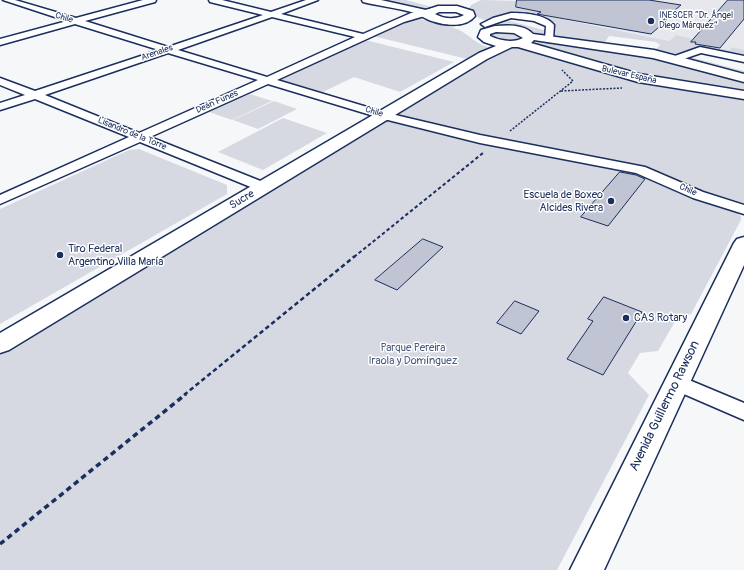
<!DOCTYPE html>
<meta charset="utf-8">
<style>
body{margin:0}
canvas{display:block;background:#f6f7f9}
</style>
<canvas width="744" height="570"></canvas>
<script>
const c = document.querySelector('canvas').getContext('2d');
c.lineJoin = 'round';
function fill(path, color) { c.fillStyle = color; c.fill(path, 'evenodd'); }
function trace(path, color, width, dash) { c.strokeStyle = color; c.lineWidth = width; c.lineCap = dash ? 'butt' : 'round'; c.setLineDash(dash || []); c.stroke(path); }
function write(font, color, halo, rows, align = 'center') {
  c.font = font + ' Pangolin,sans-serif'; c.lineWidth = 3; c.setLineDash([]); c.textBaseline = 'middle'; c.strokeStyle = halo; c.fillStyle = color; for (const [text, x, y, turn = 0] of rows) {
    c.save(); c.translate(x, y); c.rotate((+turn || 0) * Math.PI / 180); c.textAlign = isNaN(turn) ? turn : align; if (halo) c.strokeText(text, 0, 0); c.fillText(text, 0, 0); c.restore();
  }
}
fill(new Path2D(`
 M576,0h168v50l-12,-3 -3,3 -34,-6 5,-7 -4,-1 -3,3 -17,-4 -7,6 -100,-21 14,-8z`), '#e6e8ee');
fill(new Path2D(`
 M376,0h30l26,7 -12,2z
 M481,0l43,1 -10,6 27,5 -3,2 131,27 7,-6 17,4 3,-3 5,1 -6,7 34,6 3,-3 12,3v7l-37,-7 -32,6 -63,-12 43,6 5,-5 -4,-3 -47,-6 -6,9 -45,-8 -5,-2 1,-9 -36,-11 -31,6 -8,-3 -10,-10 2,-3z
 M416,17c14,6 29,7 43,13 10,5 17,14 29,17l-21,12 -94,-23z
 M503,19l44,12 -1,4h-5l-49,-12z
 M499,31l14,1 9,4 -1,2c-8,5 -22,4 -31,-2l2,-3z
 M365,40l89,22 -54,30 -46,-15 -31,15 -46,-13z
 M537,40l100,13 107,27v13l-96,-15 -119,-34z
 M512,47h8l114,34 110,17v106l-3,1 -103,-33 93,37 10,7v4l-50,94 -14,4 -19,33 -18,2 -12,20 21,22 -92,175h-557v-215l487,-297z
 M686,56l58,15v4l-61,-17z
 M250,94l22,7 -40,19 -23,-8z
 M274,101l23,8 -39,20 -25,-9z
 M283,118l44,15 -64,37 -45,-18z
 M139,149l88,36v9l-227,130v-115l129,-59z`), '#d6d9e2');
const building = new Path2D(`
 M517,0h132l32,5 -18,15h4l-16,14 -114,-20 4,-2 -25,-5z
 M728,0h16v19l-24,29 -25,-4 1,-2h-5z
 M620,172l16,3 9,4 -37,47 -27,-9z
 M423,239l20,8 -46,43 -22,-10z
 M604,297l38,15 -39,63 -36,-16 26,-38 -5,-2z
 M515,301l24,10 -18,23 -24,-11z`);
fill(building, '#c0c4d3');
trace(building, '#1b2f5e', 1);
const minor = new Path2D(`
 M3,0h12l61,18 67,-18h13l-1,2 -70,19 83,26 95,-32 -53,-13 -1,-2h13l49,12 35,-12h12l-37,14 82,20 48,-21 24,-5h3v4l-34,10 -127,58 110,33 93,22 165,32 58,25 41,13v9l-51,-16 -57,-25 -156,-30 -96,-24 -116,-35 -118,53 118,47 2,3 -2,3 -5,1 -5,-1 -118,-48 -140,62v-9l129,-58 -94,-38 -35,11v-7l25,-8 -25,-10v-7l35,13 124,-41 -84,-26 -75,21v-6l67,-18zM272,17l83,20 -88,40 -89,-27zM168,53l90,27 -119,53 -94,-38z
 M511,13c13,0 34,1 43,12l-1,14 -4,3 -3,-1 -1,-2 1,-13 -12,-5 -23,-3 -26,9 -4,-3 12,-6z
 M700,47l44,9v6l-43,-9 -26,9 -5,-3 2,-2z
 M677,375l67,28v17l-74,-32 -3,-5 3,-5z`);
const major = new Path2D(`
 M362,0h19l45,10 12,-4h19l16,5 2,5c-10,13 -33,9 -46,4 -5,-2 -9,-5 -14,-7 -17,-5 -35,-7 -52,-11zM439,12h17l8,3c-9,5 -20,4 -29,-1z
 M495,26c13,-1 29,-2 38,8l121,16 90,24v8l-91,-24 -119,-18 -3,3 108,31 105,17v8l-106,-17 -120,-35h-6l-25,12 -478,291 -9,3v-20l479,-280 17,-7 -12,-4 -6,-5 3,-7zM496,32l18,1 9,5c-9,5 -23,3 -33,-2v-2z
 M744,237v28l-140,305h-34l164,-327 3,-4z`);
trace(minor, '#1b2f5e', 3);
trace(major, '#1b2f5e', 3);
trace(new Path2D(`
 M561,91l61,-3
 M510,131l63,-50 -11,-11`), '#1b2f5e', 1.5, [2, 1.5]);
trace(new Path2D(`
 M354,257l129,-104`), '#1b2f5e', 2, [3.5, 2.5]);
trace(new Path2D(`
 M184,395l171,-139`), '#1b2f5e', 2.5, [4.5, 3]);
trace(new Path2D(`
 M0,544l186,-150`), '#1b2f5e', 3.5, [5.5, 4]);
fill(minor, '#fff');
fill(major, '#fff');
for (const [x, y, r, color] of [
 [651,21,4,"#1b2f5e"],
 [611,201,4,"#1b2f5e"],
 [60,255,4,"#1b2f5e"],
 [626,318,4,"#1b2f5e"]
]) { const dot = new Path2D(); dot.arc(x, y, r, 0, 2 * Math.PI); c.fillStyle = color; c.fill(dot); trace(dot, '#fff', 1.5); }
write('9px', '#1b2f5e', '#fff', [
 ["INESCER “Dr. Ángel",659,16],
 ["Diego Márquez”",659,26]
], 'left');
write('9px', '#1b2f5e', '#fff', [
 ["Chile",64,18,17],
 ["Arenales",157,53,-19],
 ["Bulevar España",629,75,13],
 ["Deán Funes",217,102,-24],
 ["Chile",374,112,17],
 ["Lisandro de la Torre",132,134,22],
 ["Chile",688,190,24]
]);
write('11px', '#1b2f5e', '#fff', [
 ["Escuela de Boxeo",603,195,"right"],
 ["Alcides Rivera",603,208,"right"],
 ["Tiro Federal",68,249],
 ["Argentino Villa María",68,262],
 ["CAS Rotary",634,318]
], 'left');
write('11px', '#1b2f5e', '#fff', [
 ["Sucre",242,200,-31]
]);
write('11px', '#4a5a7f', '#fff', [
 ["Parque Pereira",413,348],
 ["Iraola y Domínguez",413,361]
]);
write('13px', '#1b2f5e', '#fff', [
 ["Avenida Guillermo Rawson",665,406,-64]
]);
</script>
